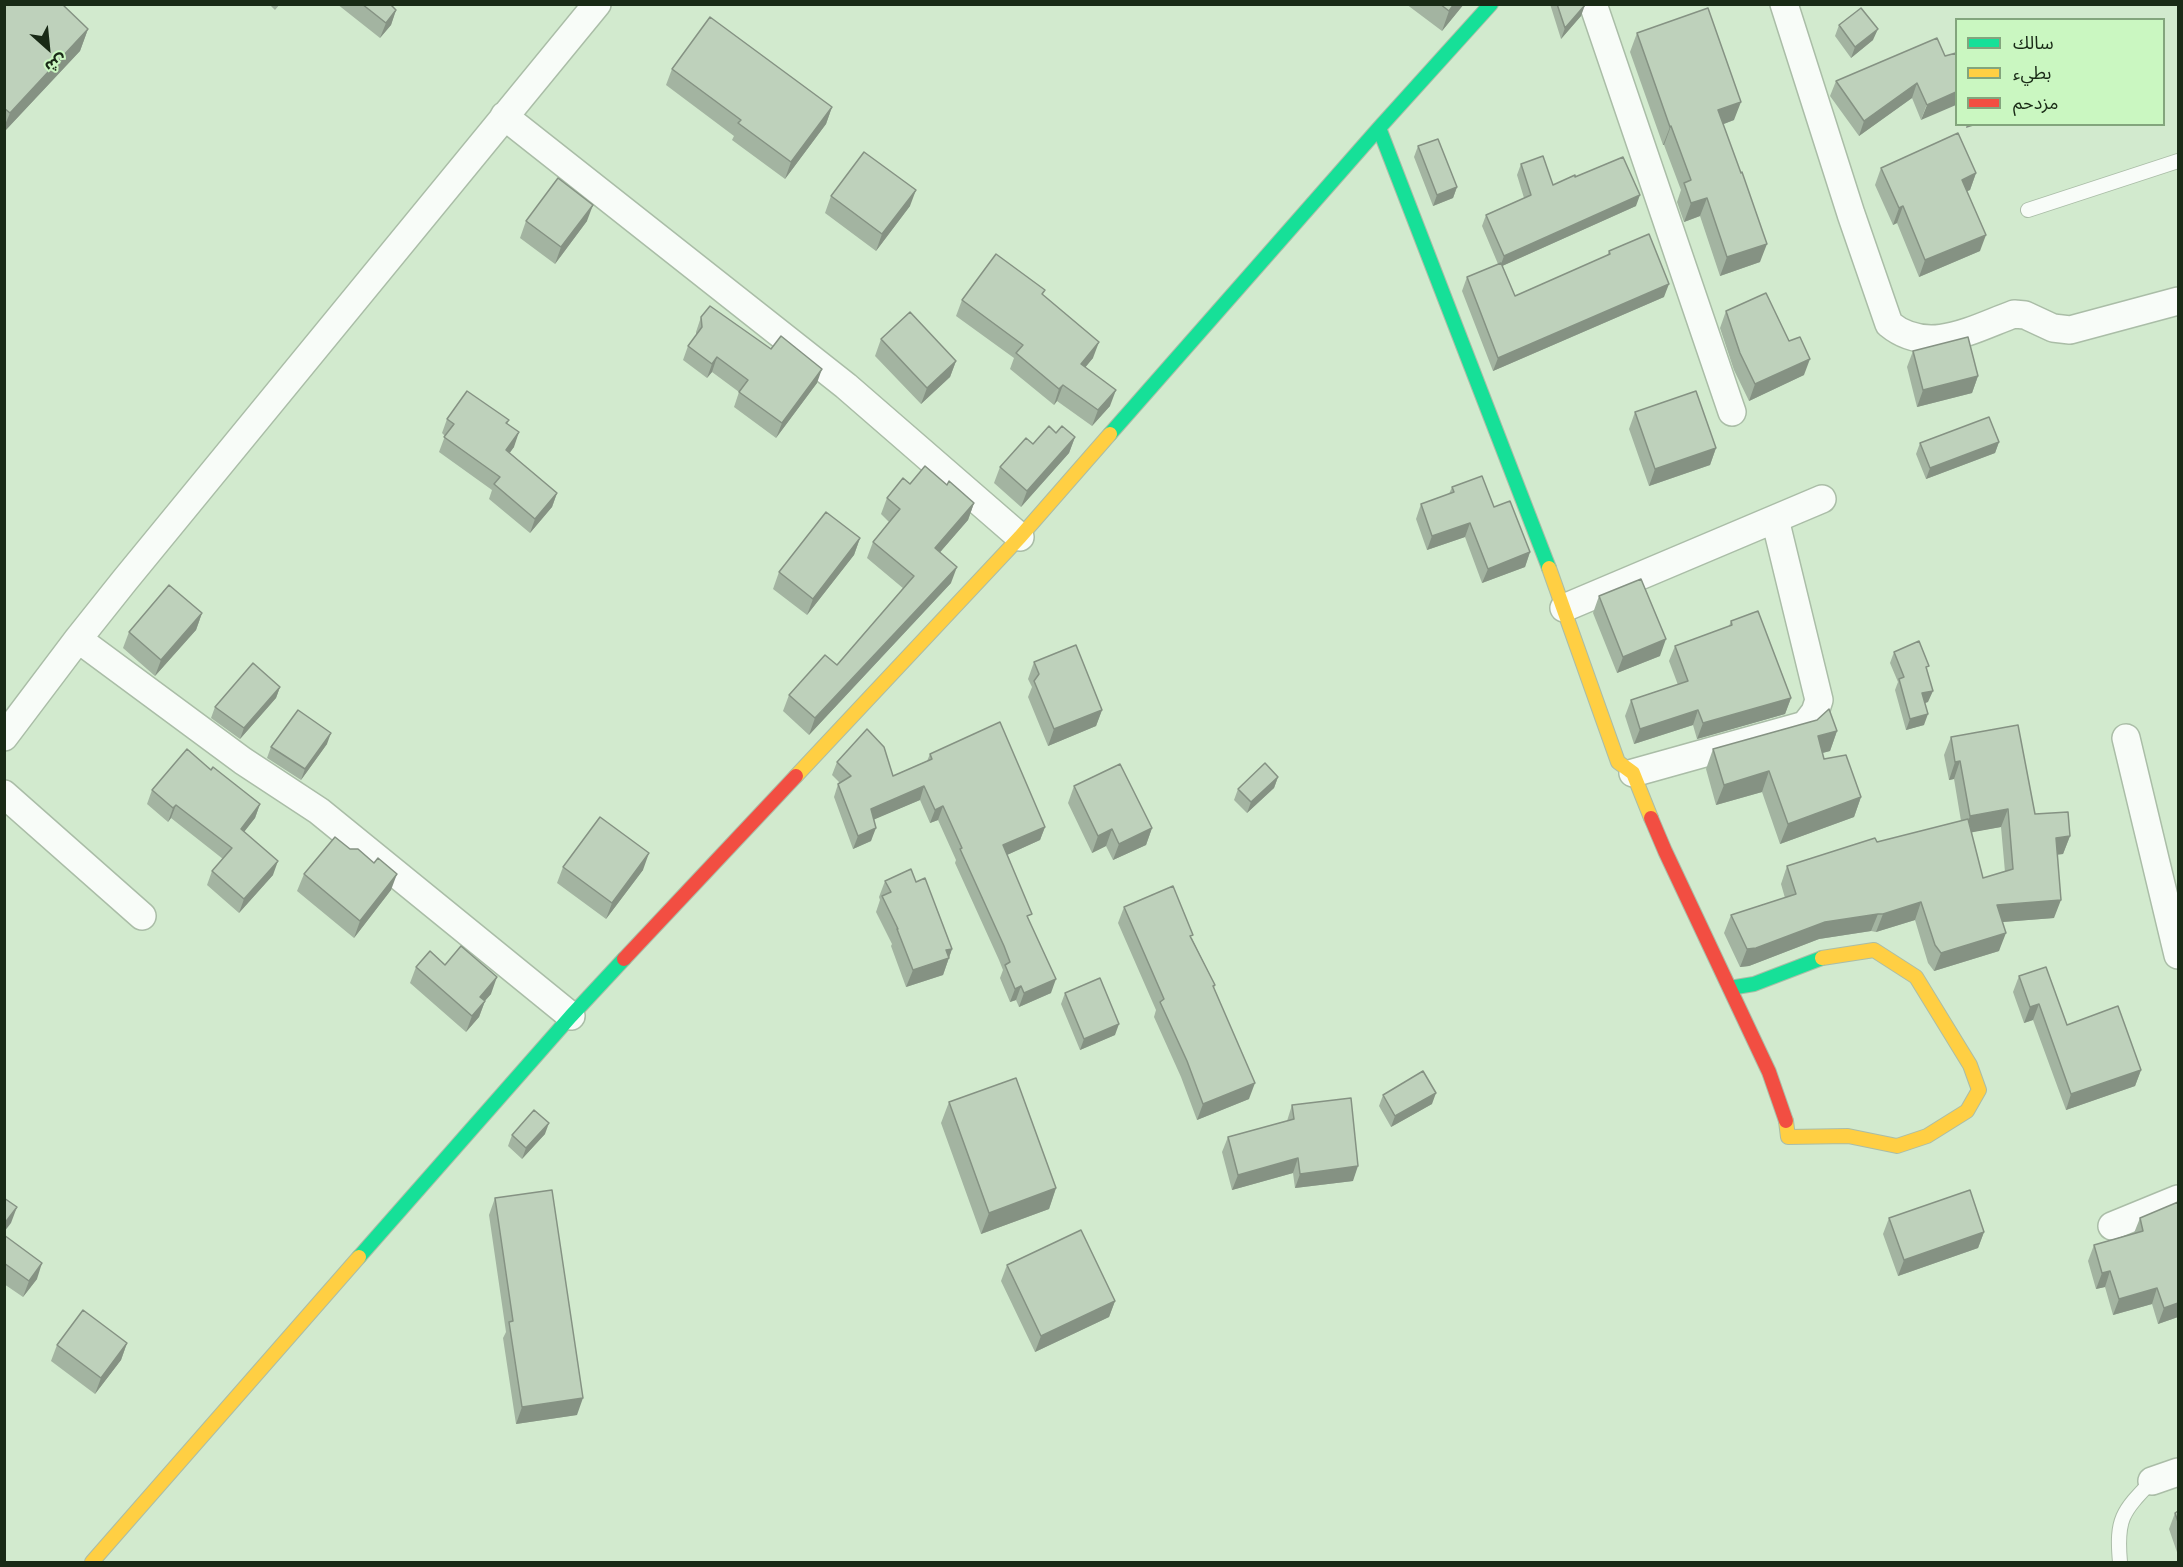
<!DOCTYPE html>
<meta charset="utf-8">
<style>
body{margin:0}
#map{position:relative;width:2183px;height:1567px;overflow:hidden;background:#d2eace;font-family:Lora,"Noto Sans Arabic",serif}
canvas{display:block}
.frame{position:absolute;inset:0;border:6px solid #192a16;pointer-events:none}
.legend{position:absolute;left:1955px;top:18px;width:210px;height:108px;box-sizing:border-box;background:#caf7c1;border:2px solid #83a57d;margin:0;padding:8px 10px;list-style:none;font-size:18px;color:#192a16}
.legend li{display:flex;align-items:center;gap:12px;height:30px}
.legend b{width:30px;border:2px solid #83a57d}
.north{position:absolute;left:18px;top:18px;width:60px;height:60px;-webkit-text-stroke:4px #caf7c1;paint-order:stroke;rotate:153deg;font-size:16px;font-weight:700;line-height:24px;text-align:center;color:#192a16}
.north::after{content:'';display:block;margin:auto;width:21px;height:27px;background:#192a16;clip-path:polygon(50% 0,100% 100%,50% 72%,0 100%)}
</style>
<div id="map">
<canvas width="2183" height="1567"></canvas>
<div class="frame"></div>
<ul class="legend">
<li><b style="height:8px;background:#16e098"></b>سالك</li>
<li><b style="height:8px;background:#ffcf43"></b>بطيء</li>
<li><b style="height:8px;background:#f24e42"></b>مزدحم</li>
</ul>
<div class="north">ش</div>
</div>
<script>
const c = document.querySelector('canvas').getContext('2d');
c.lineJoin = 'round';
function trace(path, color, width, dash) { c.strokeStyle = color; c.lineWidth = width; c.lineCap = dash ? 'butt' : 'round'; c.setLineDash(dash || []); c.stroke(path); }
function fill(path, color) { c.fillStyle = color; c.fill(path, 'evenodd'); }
const lane = new Path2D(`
 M2028,210l150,-49
 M2120,1562c-4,-43 2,-50 32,-81`);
const street = new Path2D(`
 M1593,4l139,408
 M1784,4l67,210 38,110c39,32 84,5 125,-10l11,1 28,13 17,2 108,-29
 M504,116l342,270 174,151
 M1564,608l258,-109
 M78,639l165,122 76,50 252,205
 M4,737l74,-98 47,-59 472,-576
 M2126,738l52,217
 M1633,773l172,-48 10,-13 4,-12 -44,-181
 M4,794l138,122
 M2112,1226l66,-27
 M2152,1481l26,-9`);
const fast = new Path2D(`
 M1379,128l170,440
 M1110,434l269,-306 112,-124
 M1730,988l24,-4 68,-26
 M359,1257l212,-241 53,-57`);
const slow = new Path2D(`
 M1549,568l69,194 15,11 18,45
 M796,776l224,-239 90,-103
 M1786,1121l2,16 60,-1 49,10 30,-10 40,-25 12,-21 -9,-25 -54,-88 -42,-27 -52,8
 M92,1562l267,-305`);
const jam = new Path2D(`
 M1651,818l14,33 104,221 17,49
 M624,959l172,-183`);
trace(lane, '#aabda7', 16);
trace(street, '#aabda7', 30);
trace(fast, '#aabda7', 16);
trace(slow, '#aabda7', 16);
trace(jam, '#aabda7', 16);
trace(lane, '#f8fcf8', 14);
trace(street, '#f8fcf8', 27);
trace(fast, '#16e098', 14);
trace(slow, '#ffcf43', 14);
trace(jam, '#f24e42', 14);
fill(new Path2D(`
 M4,4l84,25 -8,22 -76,81z
 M269,4h11l-5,6z
 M337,4h53l6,6 -5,15 -11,13z
 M1406,4h58l-22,27z
 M1550,4h34l-3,12 -20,23z
 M1839,25l34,15 -22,18 -16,-22z
 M1637,33l97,87 -11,4 37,138 -40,14 -20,-60 -16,6 -7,-20 4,-12 -17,-45h-1l-33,-93z
 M1945,56l-24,64 -9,-22 -53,38 -29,-40 6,-15z
 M672,69l160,38 -6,17 -41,55 -53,-39 2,-4 -68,-51z
 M1418,146l39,41 -4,11 -20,8 -19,-49z
 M1521,164l32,21 22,-8 61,29 -134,60 13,30 92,-40 2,-5 55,46 -171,74 -31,-80 5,-14 31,-13 -16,-38 4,-11 38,-17 -7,-23z
 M1881,168l95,5 -6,17 -3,1 13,60 -61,26 -22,-54 -4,2 -18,-40z
 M831,196l79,10 -34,45 -51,-38z
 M526,221h61l-32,43 -35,-26z
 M1043,295l50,63 -8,9 25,39 -18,20 -35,-25 -3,4 -44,-36 4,-11 -58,-42 6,-16z
 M1726,311l78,64 -55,26 -15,-31 -14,-42z
 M701,317l116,66 -41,55 -42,-31 5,-15 -27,-20 -5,6 -24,-18 5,-14 8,-11v-3z
 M881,339l75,22 -6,16 -29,27 -46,-48z
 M1913,351l65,25 -6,17 -55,14 -10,-40z
 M1635,412l81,36 -6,17 -61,21 -20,-57z
 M447,419l62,1 -2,4 7,23 -5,6 48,40 -5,14 -22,26 -41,-34 3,-9 -53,-38 6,-16 -3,-3z
 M1056,433l19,4 -6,16 -48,54 -27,-24 6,-16 33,-23z
 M1999,442l-4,11 -69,26 -10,-25 4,-11z
 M910,484l37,1 27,18 -6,17 -28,32 11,31 -142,152 -26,-24 6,-16 48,-30 67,-76 -37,-31 6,-16 16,-20 -8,-8 6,-16z
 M1452,487l42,20 36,45 -5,15 -43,16 -17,-46 -38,13 -11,-31 5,-15 28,-10z
 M860,538l-6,17 -47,60 -34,-26 6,-17z
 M1599,596l61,60 -43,17 -24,-60z
 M202,613l-6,17 -41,46 -32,-28 6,-16z
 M1731,621l60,77 -6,16 -88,25 -4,-14 -59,19 -9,-28 6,-16 47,-15 -9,-24 6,-15 54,-20z
 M1894,652l33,19 1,31 -3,1 -1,22 -18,5 -11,-40 3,-8 -8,-19z
 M1034,662l68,48 -6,16 -48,20 -20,-49 4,-10 -4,-8z
 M280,687l-4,11 -36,41 -29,-21 4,-11z
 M1837,731l-7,20 -8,2 2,6 37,38 -7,20 -74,27 -18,-52 -46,13 -10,-36 7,-20z
 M1951,737l84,77 35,22 -7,18 -6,1 -3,63 -52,4 -3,29 -65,20 -6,-8 -13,-43 -39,12 -5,-1 -52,8 -70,27 -9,1 -16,-34 7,-18 54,-17 -4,-14 6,-18 174,-45 -7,-42 -5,1 -5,-25zM2001,827l4,45 -22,6 -12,-46z
 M327,744l-26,36 -34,-22 4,-11z
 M930,754l115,73 -5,13 -33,15 22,66 22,72 -32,14 -3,-7 -6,2 -10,-24 3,-8 -4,-10 -44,-97 1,-3 -18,-40 -8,3 -10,-23 -46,19 -3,22 -18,8 -19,-52 4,-13 2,-1 -8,-8 5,-13 56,14 34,-15z
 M211,770l49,34 -5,14 -11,14 29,43 -34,38 -32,-28 5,-14 11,-12 -52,-41 -3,4 -21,-18 5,-14z
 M1278,777l-4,11 -27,25 -13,-13 4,-11z
 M1074,786l78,42 -6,17 -33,15 -7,-14 -14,7 -24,-50z
 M350,849l41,41 -37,48 -57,-47 7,-17z
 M563,867l80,3 -37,49 -49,-36z
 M885,881l31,1 36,67 -9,26 -37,12 -15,-41 1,-2 -16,-32 4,-12 -1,-3z
 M1124,907l68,31 23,47 -1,3 35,111 -52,21 -16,-43 -27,-60 2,-7 -38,-87z
 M445,965l46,29 -6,7 -6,16 -13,15 -56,-49 6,-16z
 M2019,976l48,49 74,45 -6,16 -69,24 -33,-90 -9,3 -11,-31z
 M1065,993l50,42 -35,15 -19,-46z
 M1383,1095l49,9 -41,23 -12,-21z
 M949,1102l107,86 -7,21 -68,25 -40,-111z
 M1292,1105l61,76 -58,7 -2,-15 -61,17 -10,-38 6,-15 59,-16z
 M545,1134l-23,25 -14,-13 4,-11z
 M495,1198l82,217 -61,9 -13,-86 3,-6 -17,-117z
 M1889,1218l95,14 -6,16 -80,28 -15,-42z
 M2140,1218l38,99 -20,7 -6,-20 -39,11 -8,-28 -9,2 -8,-28 6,-16 40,-12z
 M4,1235l33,44 -14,18 -19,-13z
 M1007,1265l108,36 -6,16 -74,35 -34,-71z
 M127,1343l-6,17 -26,34 -44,-33 6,-16z
 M2178,1511v44l-9,-26 6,-16z`), '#a3b4a1');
fill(new Path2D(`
 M1454,4h10l-22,27 7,-20z
 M1585,5l-4,11 -20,23 4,-11z
 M396,10l-5,15 -11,13 6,-15z
 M88,29l-8,22 -76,81v-5l6,-14z
 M1878,29l-5,11 -22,18 4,-11z
 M1917,83l-5,15 -53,38 5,-15z
 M1956,92v13l-35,15 6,-15z
 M1741,102l-7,18 -23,9 7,-19z
 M832,107l-6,17 -41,55 6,-17z
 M1967,124h12l-13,4z
 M1671,126l-7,19h-1l7,-18z
 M1976,173l-6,17 -14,6 6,-16z
 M1457,187l-4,11 -20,8 4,-11z
 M916,190l-6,16 -34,45 6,-17z
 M1640,195l-4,11 -136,61 4,-11z
 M1707,198l-7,18 -16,6 7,-19z
 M593,205l-6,16 -32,43 6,-17z
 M1903,206l-6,17 -4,2 6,-17z
 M1986,235l-6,16 -61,26 6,-17z
 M1767,244l-7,18 -40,14 7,-19z
 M1669,284l-5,13 -171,74 5,-13z
 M1099,342l-6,16 -18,22 6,-16z
 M717,357l-5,15 -5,6 5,-14z
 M1810,359l-6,16 -55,26 6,-17z
 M956,361l-6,16 -29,27 6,-16z
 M822,369l-5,14 -41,55 6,-15z
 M1978,376l-6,17 -55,14 6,-17z
 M1063,385l-6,16 -3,4 5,-16z
 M1116,390l-6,16 -18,20 6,-16z
 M519,432l-5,15 -13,18 5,-15z
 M1075,437l-6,16 -48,54 6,-16z
 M1999,442l-4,11 -69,26 4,-11z
 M1716,448l-6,17 -61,21 6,-17z
 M557,493l-5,14 -22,26 5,-14z
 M974,503l-6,17 -39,45 6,-17z
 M1470,523l-5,14 -38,13 5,-14z
 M860,538l-6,17 -47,60 6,-16z
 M1530,552l-5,15 -43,16 6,-14z
 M957,567l-6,16 -142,152 6,-17z
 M202,613l-6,17 -41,46 6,-16z
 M1666,639l-6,17 -43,17 6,-16z
 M280,687l-4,11 -36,41 4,-11z
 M1933,691l-5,11 -10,3 4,-12z
 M1791,698l-6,16 -88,25 6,-16z
 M1102,710l-6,16 -48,20 6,-17z
 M1698,710l-5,15 -59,19 6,-15z
 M1928,714l-4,11 -18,5 4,-11z
 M1837,731l-7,20 -19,5 7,-20z
 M331,733l-4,11 -26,36 4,-11z
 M1960,761l-6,18 -5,1 6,-18z
 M1769,771l-7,21 -46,13 8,-20z
 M1278,777l-4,11 -27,25 4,-11z
 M924,786l-4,14 -54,23 5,-14z
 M1861,797l-7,20 -74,27 8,-20z
 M260,804l-5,14 -19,24 5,-13z
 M176,805l-5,13 -3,4 5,-14z
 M943,806l-5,14 -8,3 5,-13z
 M2008,809l-7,18 -38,7 7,-18z
 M1045,827l-5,13 -42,19 5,-14z
 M876,828l-5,13 -18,8 5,-13z
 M1152,828l-6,17 -33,15 6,-16z
 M1112,829l-6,17 -14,7 6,-17z
 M2070,836l-7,18 -14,1 7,-17z
 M649,853l-6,17 -37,49 6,-16z
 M278,861l-5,14 -34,38 5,-14z
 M397,874l-6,16 -37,48 6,-17z
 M2061,900l-7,18 -64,5 7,-18z
 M1921,902l-6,18 -39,12 7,-18z
 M1878,914l-7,17 -52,8 -70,27 -9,1 7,-18 78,-27z
 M2006,933l-7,18 -65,20 7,-18z
 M952,949l-9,26 -37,12 7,-17 33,-20z
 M497,977l-6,17 -17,19 6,-16z
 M1056,979l-5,14 -32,14 5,-14z
 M1021,986l-5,14 -6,2 5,-13z
 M485,1001l-6,16 -13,15 6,-16z
 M2039,1004l-6,16 -9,3 6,-16z
 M1119,1024l-4,11 -35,15 4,-11z
 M2141,1070l-6,16 -69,24 5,-16z
 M1255,1083l-6,16 -52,21 6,-16z
 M1436,1093l-4,11 -41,23 4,-11z
 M549,1123l-4,11 -23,25 4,-11z
 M1298,1158l-5,15 -61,17 6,-15z
 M1358,1166l-5,15 -58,7 5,-14z
 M1056,1188l-7,21 -68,25 8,-21z
 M17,1207l-6,16 -7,9v-8z
 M1984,1232l-6,16 -80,28 6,-16z
 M42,1263l-5,16 -14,18 6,-16z
 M2110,1271l-5,16 -9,2 6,-16z
 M2157,1288l-5,16 -39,11 6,-16z
 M1115,1301l-6,16 -74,35 6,-16z
 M2178,1303v14l-20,7 6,-16z
 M127,1343l-6,17 -26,34 6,-16z
 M583,1398l-6,17 -61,9 6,-17z`), '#859283');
const building = new Path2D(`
 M4,4h58l26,25 -78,84 -6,-5z
 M362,4h28l6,6 -10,13z
 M1440,4h14l-5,7z
 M1557,4h27l1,1 -20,23z
 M1708,8l33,94 -23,8 23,63 1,-1 25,72 -40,13 -20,-59 -16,5 -7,-20 7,-3 -20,-54 -1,1 -33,-94z
 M1861,8l17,21 -23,18 -16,-22z
 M710,17l122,90 -41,55 -53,-39 3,-3 -69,-51z
 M1937,38l8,18 11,-3v39l-29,13 -10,-22 -53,38 -28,-40z
 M1958,133l18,40 -14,7 24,55 -61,25 -22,-54 -4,2 -18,-40z
 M1438,139l19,48 -20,8 -19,-49z
 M864,152l52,38 -34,44 -51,-38z
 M1543,156l10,29 22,-10v2l48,-20 17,38 -136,61 -18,-41 45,-20 -10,-31z
 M558,178l35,27 -32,42 -35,-26z
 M1649,234l20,50 -171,74 -31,-81 34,-14 14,33 95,-42 -1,-3z
 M996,254l49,36 -3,4 57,48 -18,22 35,26 -18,20 -35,-25 -4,4 -43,-36 7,-8 -61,-45z
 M1766,293l23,48 11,-4 10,22 -55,25 -15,-31 -14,-42z
 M710,306l61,43 10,-13 41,33 -40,54 -43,-31 9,-12 -31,-23 -5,7 -24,-18 14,-19 -1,-10z
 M910,312l46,49 -29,27 -46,-49z
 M1968,337l10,39 -55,14 -10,-39z
 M467,391l42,29 -3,3 13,9 -13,18 51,43 -22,26 -41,-35 6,-7 -56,-40 10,-13 -7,-5z
 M1696,391l20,57 -61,21 -20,-57z
 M1989,417l10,25 -69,26 -10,-25z
 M1049,426l7,7 6,-7 13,11 -48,54 -27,-24 26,-29 7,6z
 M925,466l22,19 2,-4 25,22 -39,45 22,19 -142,151 -26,-23 36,-40 12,10 77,-89 -41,-34 27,-33 -13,-11 16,-20 7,6z
 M1482,476l12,31 16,-6 20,51 -42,17 -18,-46 -38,13 -11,-32 33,-12 -2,-5z
 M826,512l34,26 -47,61 -34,-27z
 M1641,579l25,60 -43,18 -24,-61z
 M169,585l33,28 -41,47 -32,-28z
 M1758,611l33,87 -88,25 -5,-13 -58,19 -9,-29 57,-19 -13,-35 57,-21 -1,-4z
 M1919,641l10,25 -3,1 7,24 -11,2 6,21 -18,5 -11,-40 5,-2 -10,-25z
 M1076,645l26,65 -48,19 -20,-48 5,-7 -5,-12z
 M253,663l27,24 -36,41 -29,-21z
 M1829,709l8,22 -19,5 6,23 22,-4 15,42 -73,27 -19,-53 -45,14 -11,-36 104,-29z
 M298,710l33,23 -26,36 -34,-22z
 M1000,722l45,105 -42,18 29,69 -5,2 29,63 -32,14 -3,-7 -6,3 -10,-24 5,-3 -6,-16 -44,-97 2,-1 -19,-42 -8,4 -11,-24 -53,23 5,19 -18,8 -20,-52 13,-8 -14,-14 30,-33 17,18 9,29 39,-17 -2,-5z
 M2018,725l17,89 33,-2 2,24 -14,2 5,62 -64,5 9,28 -65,20 -6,-8 -14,-43 -38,12h-5l-53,8 -69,26 -9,1 -16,-34 65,-21 -9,-28 88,-28 2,4 91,-23 15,59 30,-9 -5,-60 -38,7 -10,-55 -5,1 -4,-25z
 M187,749l24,21 2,-3 47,37 -19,25 37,32 -34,38 -32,-28 20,-23 -56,-43 -3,3 -21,-18z
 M1265,763l13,14 -27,25 -13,-13z
 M1120,764l32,64 -33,16 -7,-15 -14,7 -24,-50z
 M600,817l49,36 -37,50 -49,-36z
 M335,837l15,12h8l16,14 4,-5 19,16 -37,47 -56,-47z
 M911,869l5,13 9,-4 27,71 -6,1 3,8 -36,12 -16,-41h1l-16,-33 9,-4 -6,-11z
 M1173,886l20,49 -3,1 25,49 -2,1 42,97 -52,21 -16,-43 -27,-59 4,-3 -40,-92z
 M461,946l36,31 -17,20 5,4 -13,15 -56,-49 14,-16 15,14z
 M2046,967l21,58 51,-19 23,64 -70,24 -32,-90 -9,3 -11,-31z
 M1100,978l19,46 -35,15 -19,-46z
 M1423,1071l13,22 -41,23 -12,-21z
 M1016,1078l40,110 -67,25 -40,-111z
 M1351,1098l7,68 -58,8 -2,-16 -60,17 -10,-38 66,-18 -2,-14z
 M534,1110l15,13 -23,25 -14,-13z
 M552,1190l31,208 -61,9 -13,-85 4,-1 -18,-123z
 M1970,1190l14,42 -80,28 -15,-42z
 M4,1198l13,9 -13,17z
 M2178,1202v101l-14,5 -7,-20 -38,11 -9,-28 -8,2 -8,-28 49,-14 -3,-13z
 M1081,1230l34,71 -74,35 -34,-71z
 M4,1235l38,28 -13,18 -25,-18z
 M83,1310l44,33 -26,35 -44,-33z
 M2178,1511v11l-3,-9z`);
fill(building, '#bed1bb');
trace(building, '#859283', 1.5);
</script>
